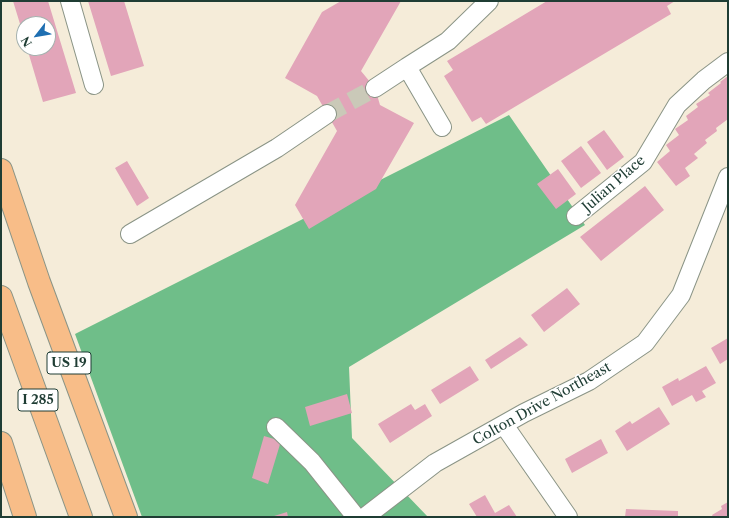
<!DOCTYPE html>
<style>
body{margin:0}
#map{position:relative;width:729px;height:518px;overflow:hidden;background:#f5ecd9;font-family:"Libre Caslon Text",serif}
canvas{display:block}
.frame{position:absolute;inset:0;border:2px solid #1f3d34;pointer-events:none}
.north{position:absolute;left:16px;top:16px;width:40px;height:40px;box-sizing:border-box;background:#fff;border:1px solid #a5b1ae;border-radius:50%;rotate:239deg;font-size:11px;font-weight:700;line-height:16px;text-align:center;color:#1f3d34}
.north::after{content:'';display:block;margin:auto;width:14px;height:18px;background:#1f6fb2;clip-path:polygon(50% 0,100% 100%,50% 72%,0 100%)}
</style>
<div id="map">
<canvas width="729" height="518"></canvas>
<div class="frame"></div>
<div class="north">N</div>
</div>
<script>
const c = document.querySelector('canvas').getContext('2d');
c.lineJoin = 'round';
function fill(path, color) { c.fillStyle = color; c.fill(path, 'evenodd'); }
function trace(path, color, width, dash) { c.strokeStyle = color; c.lineWidth = width; c.lineCap = dash ? 'butt' : 'round'; c.setLineDash(dash || []); c.stroke(path); }
function write(font, color, halo, rows, align = 'center') {
  c.font = font + ' "Libre Caslon Text",serif'; c.lineWidth = 3; c.setLineDash([]); c.textBaseline = 'middle'; c.strokeStyle = halo; c.fillStyle = color; for (const [text, x, y, turn = 0] of rows) {
    c.save(); c.translate(x, y); c.rotate((+turn || 0) * Math.PI / 180); c.textAlign = isNaN(turn) ? turn : align; if (halo) c.strokeText(text, 0, 0); c.fillText(text, 0, 0); c.restore();
  }
}
fill(new Path2D(`
 M509,115l76,110 -236,142 3,71 76,79h-286l-67,-183z`), '#6fbe89');
fill(new Path2D(`
 M13,1h35l28,92 -33,9 -16,-54h21v-24h-24v13z
 M88,1h36l20,65 -33,10z
 M341,1h60l-40,70 14,17 5,17 34,18 -38,66 -67,40 -14,-24 42,-74 -20,-35 -32,-18 37,-66z
 M547,1h128l-8,5 4,8 -185,110 -5,-7 -9,5 -28,-46 9,-6 -6,-9z
 M728,76v43l-12,9 1,3 -12,9 2,3 -13,11 4,4 -13,10 5,8 -14,10 -19,-24 13,-11 -4,-6 13,-10 -4,-6 13,-9 -2,-4 12,-9 -2,-3 14,-9 -2,-2 13,-10 -1,-1z
 M604,130l20,27 -17,13 -20,-28z
 M581,146l20,27 -20,15 -20,-27z
 M127,161l22,37 -12,8 -22,-38z
 M558,169l18,25 -20,15 -19,-25z
 M645,186l19,24 -63,51 -21,-24z
 M567,288l13,16 -36,28 -13,-17z
 M520,337l8,8 -37,24 -6,-9z
 M728,338v21l-8,5 -9,-16z
 M470,366l9,14 -39,24 -9,-14z
 M706,366l10,17 -14,8 4,6 -10,5 -4,-7 -20,11 -10,-19 16,-9 1,3z
 M347,394l5,19 -42,13 -5,-19z
 M411,404l4,6 10,-6 7,12 -42,27 -12,-19z
 M659,407l11,17 -43,27 -12,-20 15,-10 2,3z
 M264,436l17,5 -13,43 -16,-6z
 M601,439l7,14 -36,20 -7,-14z
 M485,495l10,18 14,-8 8,12h-40l-8,-13z
 M728,502v15h-15l-1,-2 10,-6 -1,-3z
 M626,509l52,2v6h-53z
 M287,512l1,5h-17z`), '#e2a5b9');
trace(new Path2D(`
 M327,114l48,-26`), '#cac9b8', 18, [18, 9]);
const minor = new Path2D(`
 M70,1l24,84
 M375,88l32,-21
 M442,127l-35,-60 41,-26 41,-40
 M576,216l67,-54 34,-57 27,-25 24,-18
 M130,234l147,-86 50,-34
 M504,425l64,92
 M276,427l36,35 44,55
 M365,517l70,-54 89,-50 65,-32 56,-38 36,-48 47,-118`);
const highway = new Path2D(`
 M1,170l38,112 87,235
 M1,297l80,220
 M1,443l24,74`);
trace(minor, '#8a9486', 20);
trace(highway, '#8a9486', 24);
trace(minor, '#fff', 18);
trace(highway, '#f8bd88', 22);
for (const [x, y, w] of [
 [69,363,44],
 [38,400,40]
]) { const box = new Path2D(); box.roundRect(x - w / 2, y - 11, w, 22, 3); c.fillStyle = '#fff'; c.fill(box); trace(box, '#1f3d34', 1); }
write('bold 13px', '#1f3d34', null, [
 ["US 19",69,363],
 ["I 285",38,400]
]);
write('14px', '#1f3d34', '#fff', [
 ["Julian Place",614,184,-41],
 ["Colton Drive Northeast",542,404,-29]
]);
</script>
